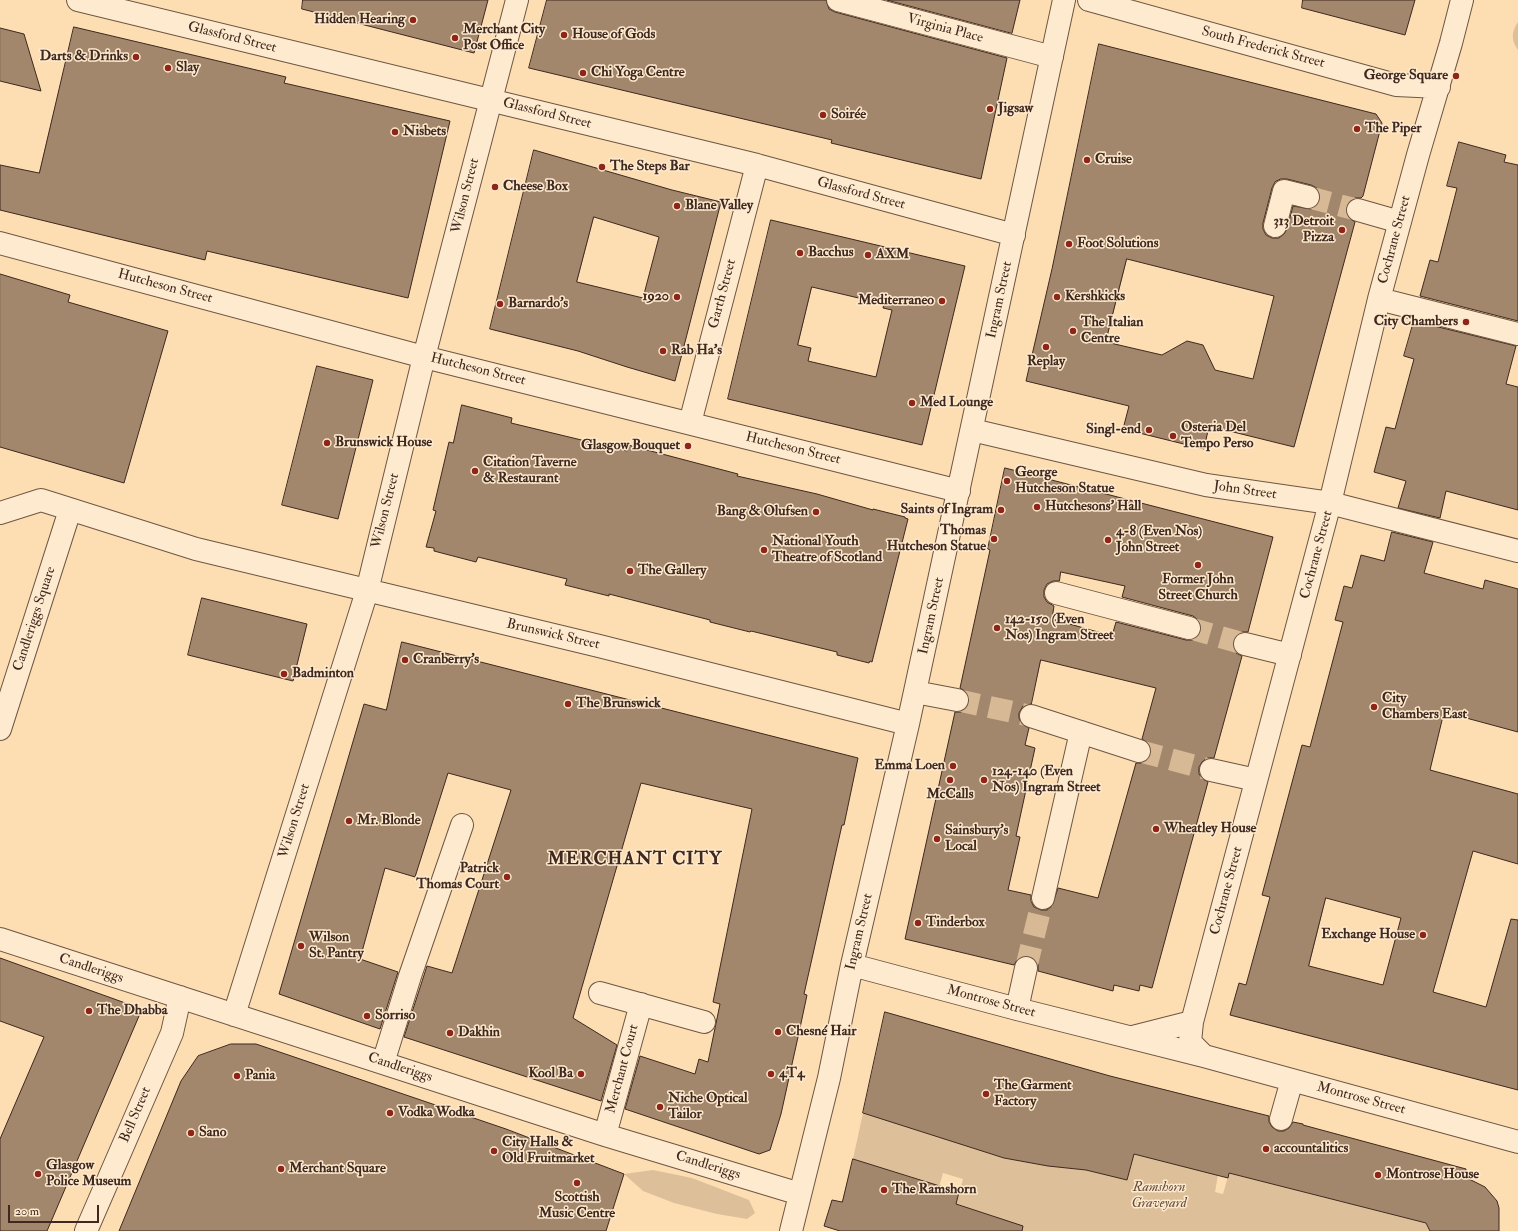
<!DOCTYPE html>
<meta charset="utf-8">
<style>
body{margin:0}
#map{position:relative;width:1518px;height:1231px;overflow:hidden;background:#fddeb3;font-family:"IM FELL Double Pica",serif}
canvas{display:block}
.scale{position:absolute;left:8px;top:1205px;width:91px;height:18px;box-sizing:border-box;border:2px solid #3f281f;border-top:0;padding-left:5px;font-size:12px;line-height:14px;white-space:nowrap;color:#3f281f;-webkit-text-stroke:3px #feeace;paint-order:stroke}
</style>
<div id="map">
<canvas width="1518" height="1231"></canvas>
<div class="scale">20 m</div>
</div>
<script>
const c = document.querySelector('canvas').getContext('2d');
c.lineJoin = 'round';
function fill(path, color) { c.fillStyle = color; c.fill(path, 'evenodd'); }
function trace(path, color, width, dash) { c.strokeStyle = color; c.lineWidth = width; c.lineCap = dash ? 'butt' : 'round'; c.setLineDash(dash || []); c.stroke(path); }
function write(font, color, halo, rows, align = 'center') {
  c.font = font + ' "IM FELL Double Pica",serif'; c.lineWidth = 3; c.setLineDash([]); c.textBaseline = 'middle'; c.strokeStyle = halo; c.fillStyle = color; for (const [text, x, y, turn = 0] of rows) {
    c.save(); c.translate(x, y); c.rotate((+turn || 0) * Math.PI / 180); c.textAlign = isNaN(turn) ? turn : align; if (halo) c.strokeText(text, 0, 0); c.fillText(text, 0, 0); c.restore();
  }
}
fill(new Path2D(`
 M1518,22v28c-7,-9 -7,-18 0,-28z
 M863,1113l141,45 82,12 41,10 7,-26 84,21 -3,17 8,2 6,-21 199,51 2,7h-438l4,-14 -40,-13 7,-25 -20,-6 -12,42 -14,-4 9,-30 -73,-22z
 M653,1170l39,8 57,22 6,13 -8,6 -30,-5 -43,-11 -31,-12 -19,-17z`), '#ddbf9a');
const building = new Path2D(`
 M303,0h185l-14,53 -172,-44z
 M547,0h279l3,9 6,3 172,46 -26,121 -150,-36 1,-3 -303,-72z
 M887,0h133l-8,33z
 M1303,0h112l-10,35 -103,-27z
 M74,27l212,50 -2,6 166,38 -42,177 -201,-47 -2,9 -205,-50v-45l39,8z
 M0,28l24,6 17,57 -41,-10z
 M1099,44l277,70 6,9 -19,73 -2,2h-6l-5,3 -4,6v6l3,5 6,4 -61,225 -85,-21 -5,23 -81,-20 6,-23 -103,-25 26,-112zM1281,179h6l24,6 6,3 3,5v7l-3,6 -6,3 -18,-3 -6,23 -3,5 -5,4h-7l-6,-3 -3,-6v-6l9,-35 3,-6zM1127,259l147,37 -21,83 -38,-9 -12,-25 -16,-4 -25,14 -56,-13z
 M1459,142l47,13 -2,7 14,3v156l-98,-25 10,-36 8,2 19,-74 -10,-2z
 M534,150l138,40 49,12 -46,179 -48,-14 -49,-16 -88,-22zM594,217l65,20 -16,61 -66,-16z
 M771,220l194,46 -43,179 -194,-46zM812,287l72,17 -1,4 9,2 -16,67 -68,-16 3,-13 -13,-3z
 M0,274l70,21 -2,7 100,29 -44,152 -124,-36z
 M1414,321l102,25 -10,38 12,3v123l-72,-19 -6,27 -42,-10 8,-27 -32,-9 12,-45 9,2 19,-70 -10,-3z
 M317,366l56,14 -35,139 -56,-14z
 M462,405l50,13 -1,5 116,28 1,-6 110,29 -1,2 80,18 56,16v-1l32,8v1l3,1 -36,143 -2,-1 -1,2 -32,-8v-3l-86,-21 -1,1 -40,-10v-2l-101,-26v2l-44,-11 2,-6 -89,-22 -2,5 -42,-11v-3l-8,-1 10,-36 -3,-1 16,-68 4,1z
 M1005,468l268,69 -25,95h-7l-5,3 -3,6v7l3,5 6,3 -28,102h-7l-5,4 -3,5v7l4,5 5,3 -56,206 -12,-3 -1,6 -25,-6 -1,6 -75,-20v-7l-4,-5 -5,-3h-7l-5,4 -3,5 -109,-26 50,-227h6l6,-4 2,-5v-7l-4,-5 -5,-3 30,-138 -2,-1zM1061,572l64,14 -3,11 71,19 4,3 4,5v8l-3,5 -5,3h-7l-70,-18 -4,14 -60,-17 2,-13 -7,-4 -3,-5v-7l3,-6 6,-3h6zM1041,660l115,28 -14,51 6,4 3,6v5l-4,6 -6,3h-5l-38,135 -40,-10 -6,18 -5,4h-6l-7,-3 -3,-6v-6l-23,-5 12,-53 -4,-1 19,-88 -10,-3 4,-17 -7,-4 -3,-6v-5l4,-7 8,-2z
 M1392,532l41,10 -9,31 59,16 2,-9 33,9v143l-74,-20 -14,58 88,24v70l-45,-13 -40,141 53,15 25,-88 7,1v170l-288,-75 9,-32 7,2 24,-88 -8,-2 40,-150 8,2 33,-125 -8,-2 9,-34 8,2 9,-33 23,6zM1326,898l75,20 -18,67 -74,-19z
 M202,598l105,26 -14,57 -105,-26z
 M402,642l456,116 -14,67h-2l-38,169 3,1 -7,33 -19,86 -11,36 -11,4 -134,-45 15,-53 55,18 4,-15 9,3 12,-58 -7,-2 39,-193 -111,-26 -68,235 44,27 -16,56 -197,-64 23,-71 25,7 59,-183 -63,-17 -33,104 -30,-9 -25,91 38,13 -18,57 -101,-35 85,-290 22,6z
 M0,958l142,51 -95,222h-47v-92l44,-102 -44,-16z
 M885,1012l225,64 159,40v6l3,5 6,4h6l5,-3 4,-6 10,2v1l163,44 -1,8 20,10 12,14 2,7v23h-69l-4,-8 -197,-50 -1,5 -94,-24 -7,26 -41,-10 -38,-4 -44,-8 -141,-45z
 M231,1044h25l250,85 118,45 -18,57h-487l62,-150 17,-25z
 M853,1159l106,33 -3,12 67,22 -1,5h-182l-16,-5 8,-26 10,2z`);
fill(building, '#a2876c');
trace(building, '#3f281f', 1);
trace(new Path2D(`
 M1308,197l50,13
 M1189,628l56,16
 M957,700l74,16
 M1139,751l72,19
 M1026,968l17,-70`), '#d7ba95', 22, [22, 11]);
const minor = new Path2D(`
 M78,0l679,165 257,70
 M838,0l214,57
 M1089,0l307,85 43,2
 M1358,210l42,12
 M1275,226l9,-35 24,6
 M0,243l424,114 535,134
 M1379,299l139,35
 M690,423l67,-258
 M972,430l234,55 124,18 188,48
 M0,513l41,-13 155,49 403,97 309,78
 M1056,593l133,35
 M1245,644l45,11
 M915,692l42,8
 M1031,716l108,35
 M0,729l70,-219
 M1211,770l45,10
 M1043,898l38,-166
 M0,939l605,196 195,59
 M852,965l165,44 187,47 314,86
 M600,993l104,29
 M1017,1009l9,-41
 M234,1015l133,-424 57,-234 93,-357
 M1133,1037l59,-15
 M1204,1056l-14,-14 2,-20 138,-519 49,-204 39,-144 33,-112 11,-43
 M383,1063l27,-87 52,-151
 M1281,1119l11,-39
 M605,1135l36,-131
 M86,1231l86,-198 8,-36
 M791,1231l38,-153 23,-113 56,-241 156,-724`);
trace(minor, '#6e5644', 24);
trace(minor, '#feeace', 22);
for (const [x, y, r, color] of [
 [413,20,4,"#8f2418"],
 [564,35,4,"#8f2418"],
 [455,38,4,"#8f2418"],
 [136,57,4,"#8f2418"],
 [168,68,4,"#8f2418"],
 [583,73,4,"#8f2418"],
 [1456,76,4,"#8f2418"],
 [990,109,4,"#8f2418"],
 [823,115,4,"#8f2418"],
 [1357,129,4,"#8f2418"],
 [395,132,4,"#8f2418"],
 [1087,160,4,"#8f2418"],
 [602,167,4,"#8f2418"],
 [495,187,4,"#8f2418"],
 [677,206,4,"#8f2418"],
 [1342,230,4,"#8f2418"],
 [1069,244,4,"#8f2418"],
 [800,253,4,"#8f2418"],
 [868,255,4,"#8f2418"],
 [677,297,4,"#8f2418"],
 [1057,297,4,"#8f2418"],
 [942,301,4,"#8f2418"],
 [500,304,4,"#8f2418"],
 [1466,322,4,"#8f2418"],
 [1073,331,4,"#8f2418"],
 [1046,347,4,"#8f2418"],
 [663,351,4,"#8f2418"],
 [912,403,4,"#8f2418"],
 [1149,430,4,"#8f2418"],
 [1173,436,4,"#8f2418"],
 [327,443,4,"#8f2418"],
 [688,446,4,"#8f2418"],
 [475,471,4,"#8f2418"],
 [1007,481,4,"#8f2418"],
 [1037,507,4,"#8f2418"],
 [1001,510,4,"#8f2418"],
 [816,512,4,"#8f2418"],
 [994,539,4,"#8f2418"],
 [1108,540,4,"#8f2418"],
 [764,550,4,"#8f2418"],
 [1198,565,4,"#8f2418"],
 [630,571,4,"#8f2418"],
 [997,628,4,"#8f2418"],
 [405,660,4,"#8f2418"],
 [284,674,4,"#8f2418"],
 [568,704,4,"#8f2418"],
 [1374,707,4,"#8f2418"],
 [953,766,4,"#8f2418"],
 [950,780,4,"#8f2418"],
 [984,780,4,"#8f2418"],
 [349,821,4,"#8f2418"],
 [1156,829,4,"#8f2418"],
 [937,839,4,"#8f2418"],
 [507,877,4,"#8f2418"],
 [918,923,4,"#8f2418"],
 [1423,935,4,"#8f2418"],
 [301,946,4,"#8f2418"],
 [89,1011,4,"#8f2418"],
 [367,1016,4,"#8f2418"],
 [778,1032,4,"#8f2418"],
 [450,1033,4,"#8f2418"],
 [581,1074,4,"#8f2418"],
 [771,1074,4,"#8f2418"],
 [237,1076,4,"#8f2418"],
 [986,1094,4,"#8f2418"],
 [660,1107,4,"#8f2418"],
 [390,1113,4,"#8f2418"],
 [191,1133,4,"#8f2418"],
 [1266,1149,4,"#8f2418"],
 [494,1151,4,"#8f2418"],
 [281,1169,4,"#8f2418"],
 [38,1174,4,"#8f2418"],
 [1378,1175,4,"#8f2418"],
 [577,1183,4,"#8f2418"],
 [884,1190,4,"#8f2418"]
]) { const dot = new Path2D(); dot.arc(x, y, r, 0, 2 * Math.PI); c.fillStyle = color; c.fill(dot); trace(dot, '#feeace', 1.5); }
write('bold 14px', '#3f281f', '#feeace', [
 ["Hidden Hearing",405,20,"right"],
 ["Merchant City",463,30],
 ["Post Office",463,46],
 ["House of Gods",572,35],
 ["Darts & Drinks",128,57,"right"],
 ["Slay",176,68],
 ["Chi Yoga Centre",591,73],
 ["George Square",1448,76,"right"],
 ["Jigsaw",998,109],
 ["Soirée",831,115],
 ["The Piper",1365,129],
 ["Nisbets",403,132],
 ["Cruise",1095,160],
 ["The Steps Bar",610,167],
 ["Cheese Box",503,187],
 ["Blane Valley",685,206],
 ["313 Detroit",1334,222,"right"],
 ["Pizza",1334,238,"right"],
 ["Foot Solutions",1077,244],
 ["Bacchus",808,253],
 ["AXM",876,255],
 ["1920",669,297,"right"],
 ["Kershkicks",1065,297],
 ["Mediterraneo",934,301,"right"],
 ["Barnardo's",508,304],
 ["City Chambers",1458,322,"right"],
 ["The Italian",1081,323],
 ["Centre",1081,339],
 ["Rab Ha's",671,351],
 ["Replay",1046,362,"center"],
 ["Med Lounge",920,403],
 ["Osteria Del",1181,428],
 ["Tempo Perso",1181,444],
 ["Singl-end",1141,430,"right"],
 ["Brunswick House",335,443],
 ["Glasgow Bouquet",680,446,"right"],
 ["Citation Taverne",483,463],
 ["& Restaurant",483,479],
 ["George",1015,473],
 ["Hutcheson Statue",1015,489],
 ["Hutchesons' Hall",1045,507],
 ["Saints of Ingram",993,510,"right"],
 ["Bang & Olufsen",808,512,"right"],
 ["Thomas",986,531,"right"],
 ["Hutcheson Statue",986,547,"right"],
 ["4-8 (Even Nos)",1116,532],
 ["John Street",1116,548],
 ["National Youth",772,542],
 ["Theatre of Scotland",772,558],
 ["The Gallery",638,571],
 ["Former John",1198,580,"center"],
 ["Street Church",1198,596,"center"],
 ["142-150 (Even",1005,620],
 ["Nos) Ingram Street",1005,636],
 ["Cranberry's",413,660],
 ["Badminton",292,674],
 ["City",1382,699],
 ["Chambers East",1382,715],
 ["The Brunswick",576,704],
 ["Emma Loen",945,766,"right"],
 ["124-140 (Even",992,772],
 ["Nos) Ingram Street",992,788],
 ["McCalls",950,795,"center"],
 ["Mr. Blonde",357,821],
 ["Wheatley House",1164,829],
 ["Sainsbury's",945,831],
 ["Local",945,847],
 ["Patrick",499,869,"right"],
 ["Thomas Court",499,885,"right"],
 ["Tinderbox",926,923],
 ["Exchange House",1415,935,"right"],
 ["Wilson",309,938],
 ["St. Pantry",309,954],
 ["The Dhabba",97,1011],
 ["Sorriso",375,1016],
 ["Chesné Hair",786,1032],
 ["Dakhin",458,1033],
 ["Kool Ba",573,1074,"right"],
 ["4T4",779,1074],
 ["Pania",245,1076],
 ["The Garment",994,1086],
 ["Factory",994,1102],
 ["Niche Optical",668,1099],
 ["Tailor",668,1115],
 ["Vodka Wodka",398,1113],
 ["Sano",199,1133],
 ["City Halls &",502,1143],
 ["Old Fruitmarket",502,1159],
 ["accountalitics",1274,1149],
 ["Glasgow",46,1166],
 ["Police Museum",46,1182],
 ["Merchant Square",289,1169],
 ["Montrose House",1386,1175],
 ["The Ramshorn",892,1190],
 ["Scottish",577,1198,"center"],
 ["Music Centre",577,1214,"center"]
], 'left');
write('14px', '#3f281f', '#feeace', [
 ["Virginia Place",945,29,15],
 ["Glassford Street",232,38,14],
 ["South Frederick Street",1263,48,15],
 ["Glassford Street",547,114,14],
 ["Glassford Street",861,194,15],
 ["Wilson Street",466,196,-76],
 ["Cochrane Street",1395,240,-75],
 ["Hutcheson Street",165,287,15],
 ["Garth Street",723,294,-75],
 ["Ingram Street",1000,300,-78],
 ["Hutcheson Street",478,370,14],
 ["Hutcheson Street",793,449,14],
 ["John Street",1245,491,8],
 ["Wilson Street",386,511,-76],
 ["Cochrane Street",1317,555,-75],
 ["Ingram Street",932,616,-78],
 ["Candleriggs Square",35,619,-72],
 ["Brunswick Street",553,635,13],
 ["Wilson Street",295,821,-73],
 ["Cochrane Street",1227,891,-75],
 ["Ingram Street",860,932,-77],
 ["Candleriggs",91,969,18],
 ["Montrose Street",991,1002,15],
 ["Candleriggs",400,1068,18],
 ["Merchant Court",623,1069,-75],
 ["Montrose Street",1361,1099,15],
 ["Bell Street",136,1115,-67],
 ["Candleriggs",708,1166,17]
]);
write('italic 14px', '#664e3e', '#feeace', [
 ["Ramshorn",1159,1188],
 ["Graveyard",1159,1204]
]);
c.letterSpacing = '1px';
write('bold 18px', '#3f281f', '#feeace', [
 ["MERCHANT CITY",635,860]
]);
c.letterSpacing = '0px';
</script>
